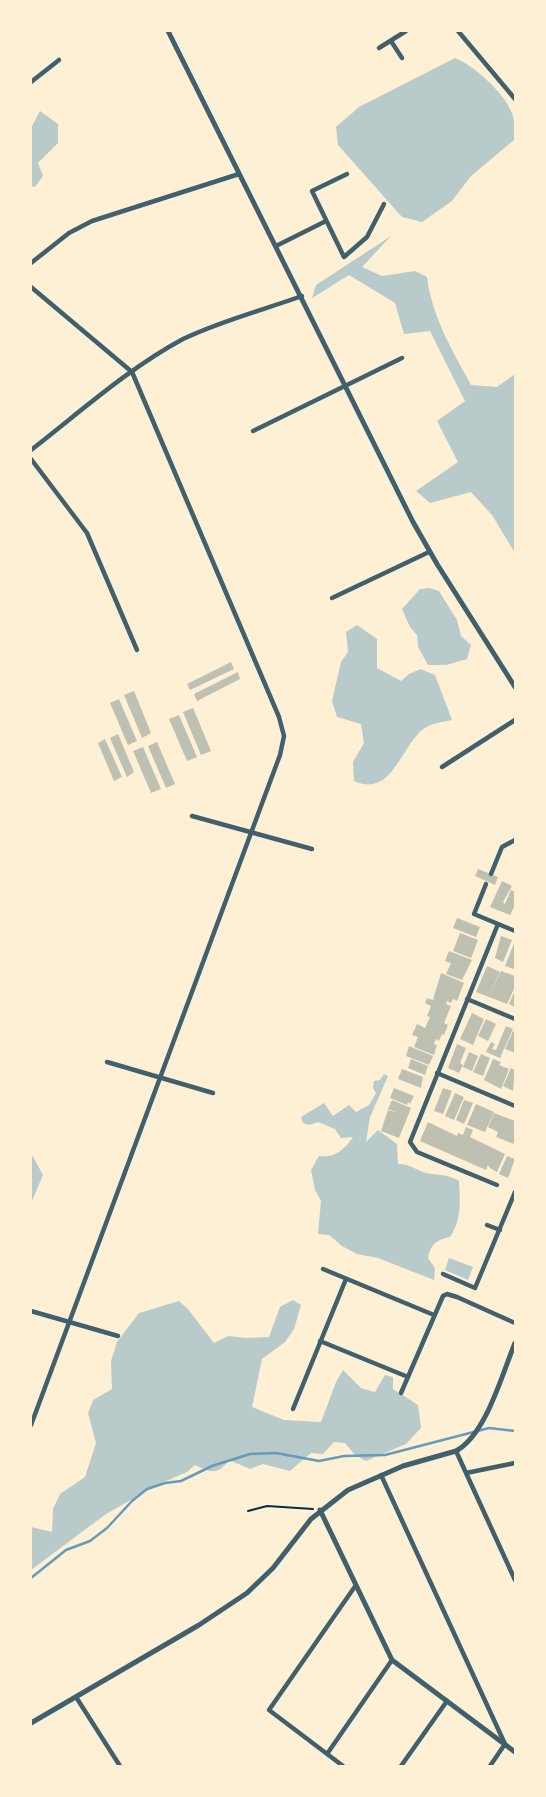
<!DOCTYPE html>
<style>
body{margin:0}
#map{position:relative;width:546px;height:1797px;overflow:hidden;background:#fdf0d5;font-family:Montserrat,sans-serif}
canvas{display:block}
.frame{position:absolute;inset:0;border:32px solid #fdf0d5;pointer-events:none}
</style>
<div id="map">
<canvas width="546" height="1797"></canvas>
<div class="frame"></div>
</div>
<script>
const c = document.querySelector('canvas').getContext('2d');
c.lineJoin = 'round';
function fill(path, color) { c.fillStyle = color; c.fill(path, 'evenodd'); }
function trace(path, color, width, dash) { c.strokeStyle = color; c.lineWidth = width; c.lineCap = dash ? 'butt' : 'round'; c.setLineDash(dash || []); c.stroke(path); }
fill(new Path2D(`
 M455,58c18,7 47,33 55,51 5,9 5,20 4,31l-43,36 -19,25 -30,21 -20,-5 -64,-72 -2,-18 23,-20z
 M40,111l18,13v19l-20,20 5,13 -8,11 -4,-1v-58z
 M391,236l-29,31 20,9 33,-5 12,6c5,40 25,73 44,108l26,2 18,-13v179l-23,-38 -21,-23 -41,11 -14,-12 42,-29 -21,-41 28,-20 -35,-70 -26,3 -9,-31 -46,-28 -37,23 4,-13z
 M429,588l10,3 18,29 4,16 10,9 -4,14 -21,6h-18l-10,-18 -1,-12 -7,-8 -8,-18 18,-20z
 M357,625l20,14v29l24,13 8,-7 12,-5 14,6 17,45c-11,2 -21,3 -30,10 -22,19 -31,68 -68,51l-1,-19 11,-19 -3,-19 -24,-7 -5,-16 9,-39 7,-10 -2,-20z
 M384,1074l4,2 -18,41 -4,25 12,-12 19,14 1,20c13,-1 21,9 34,10 14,2 14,0 27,7 1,21 3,38 -9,56 -14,3 -19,7 -22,21l7,10 -1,12 -56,-22 -21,-4 -15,-8 -13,-11 -11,-1 3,-33 -6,-11 -4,-20 8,-14c16,2 25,-6 34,-19l-12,1 -6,-9 -17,-7 -9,3 -6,-2 -2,-6 23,-14 9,13 16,-11 7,7 13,-7 7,-12 -3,-5 1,-7 6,-1z
 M31,1153l12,22 -12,28z
 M449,1258l24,9 -5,13 -23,-10z
 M293,1300l8,5 -7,24 -9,13 -23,17 -10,48 32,13 37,2 15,-40 7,-12 18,18 14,4 10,-17 8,2v12l25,16 3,23 -15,16 -40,17 -11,-6 -10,-12 -11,-1 -11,12 -12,-1 -21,18 -27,-7 -13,5 -21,-9c-11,16 -19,12 -34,5l-8,7 -28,12 -53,30 -75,56v-43l21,5 1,-23 7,-15 25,-17 11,-34 -8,-30 5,-13 19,-11 -1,-28 6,-19 22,-29 40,-12 9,8 26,34 14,-7 18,2 23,-1 11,-30z`), '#b9caca');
trace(new Path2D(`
 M31,1578l35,-28 24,-9 17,-13 25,-27 15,-12 18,-6 16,-2 31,-15 38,-12 26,-1 43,8 25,-5 41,-1 104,-27 26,3`), '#669bbc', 2.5);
fill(new Path2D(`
 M231,662l3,7 -44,21 -3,-6z
 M238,672l2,7 -43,22 -3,-7z
 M134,691l17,42 -9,5 -18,-43z
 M119,699l18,42 -9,4 -18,-42z
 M193,708l18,43 -10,4 -18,-43z
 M179,715l18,42 -10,4 -18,-42z
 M118,734l16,38 -7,5 -17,-39z
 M105,739l17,38 -8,4 -16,-38z
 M157,742l18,42 -9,4 -18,-42z
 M143,747l18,42 -10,4 -18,-42z
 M478,869l20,8 -3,8 -20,-9z
 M502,881l10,5 -9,16 2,2 6,-14 4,2v13l-5,10 -20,-8z
 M457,918l23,9 -4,10 -23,-9z
 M460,933l18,7 -7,18 -18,-7z
 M501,936l11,4 -9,22 -8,-4z
 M515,941v27l-1,1 -9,-3z
 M449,951l23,9 -10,20 -16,-6 5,-11 -6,-2z
 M487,966l13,6 -11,25 -13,-5z
 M501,971l14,5v11l-8,17 -18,-7z
 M441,973l23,10 -7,18 -4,-2 -2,4 -4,-2 -1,3 5,2 -7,17 4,2 -4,10 -2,-1 -3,7 -3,-2 -2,5 3,1 -3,10 -20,-8 4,-10 -6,-2 5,-11 8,4 5,-11 -3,-1 4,-10 -6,-3 2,-5 6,2 1,-4 10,4 -10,-4z
 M515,990v17l-6,-3z
 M472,1013l12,6 -11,26 -13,-6z
 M486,1019l10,5 -8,17 -10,-5z
 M506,1026l7,3 -13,29 -14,-6 5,-10 4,2 -3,5 4,1z
 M513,1031l2,1v21l-10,-4z
 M457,1044l9,4 -6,15 3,2 -4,8 -11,-5z
 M409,1046l24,10 -4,9 -23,-9z
 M469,1052l9,4 -6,15 -9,-4z
 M481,1054l9,4 -7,18 -10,-4z
 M411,1059l17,7 -3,9 -17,-7z
 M493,1059l8,3 -2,3 10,4 -8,20 -17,-9z
 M511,1068l4,2 -2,21 -10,-5z
 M402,1069l21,8 -2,11 -23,-9z
 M394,1088l20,8 -4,8 -2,-2 -1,3 -17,-7z
 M443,1088l9,3 -9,23 -9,-3z
 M455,1093l9,4 -10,23 -9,-4z
 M392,1100l19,8 -12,30 -18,-7 7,-21 10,3 -10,-4z
 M464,1100l9,3 -9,21 -8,-4z
 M476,1104l18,8 -9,20 -18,-7z
 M494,1113l21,8 -1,23 -18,-7 2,-5 -10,-5z
 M428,1122l29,14 1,-3 5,2 3,-8 7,3 -3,7 35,17 -8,18 -7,-4 -2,-3 -2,5 -66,-29z
 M507,1156l8,3 -7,19 -9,-4z`), '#bec0b2');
trace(new Path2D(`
 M248,1511l19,-5 46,3`), '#003049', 2);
trace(new Path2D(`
 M458,31l57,68
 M391,41l11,17
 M379,48l27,-17
 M31,82l28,-22
 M347,174l-35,17 32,66 23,-20 17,-33
 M276,246l50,-25
 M31,263l38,-30 23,-12 147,-47
 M31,287l101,85 147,345 5,19 -4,19 -249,670
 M253,431l149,-73
 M31,450c49,-38 98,-82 152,-111 37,-18 80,-29 119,-43
 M31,459l56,74 50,117
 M332,598l97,-46
 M442,767l73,-47
 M192,816l120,33
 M491,874l11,-27 13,-7
 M486,884l-12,30 41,17
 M467,999l48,20
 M107,1062l106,31
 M437,1073l78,33
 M497,1185l-80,-33 -7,-10 88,-218
 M487,1225l13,5
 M323,1269l111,46
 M443,1274l32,14 40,-96
 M31,1311l87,25
 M320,1341l88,36
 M401,1393l42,-97 4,-2 10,3 58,26
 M293,1409l53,-130
 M456,1451l59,129
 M466,1473l49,-10
 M381,1475l124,269 -15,22
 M76,1697l44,69
 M327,1754l65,-94
 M343,1766l-74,-56 87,-125
 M401,1766l46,-65`), '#3f606c', 4.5);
trace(new Path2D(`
 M168,31l245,491 24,42 78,123
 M320,1510l72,150 123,92
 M31,1723l168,-98 48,-32 26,-25 38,-49 37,-29 55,-24 53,-15c30,-16 46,-77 59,-108`), '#3f606c', 5);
</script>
